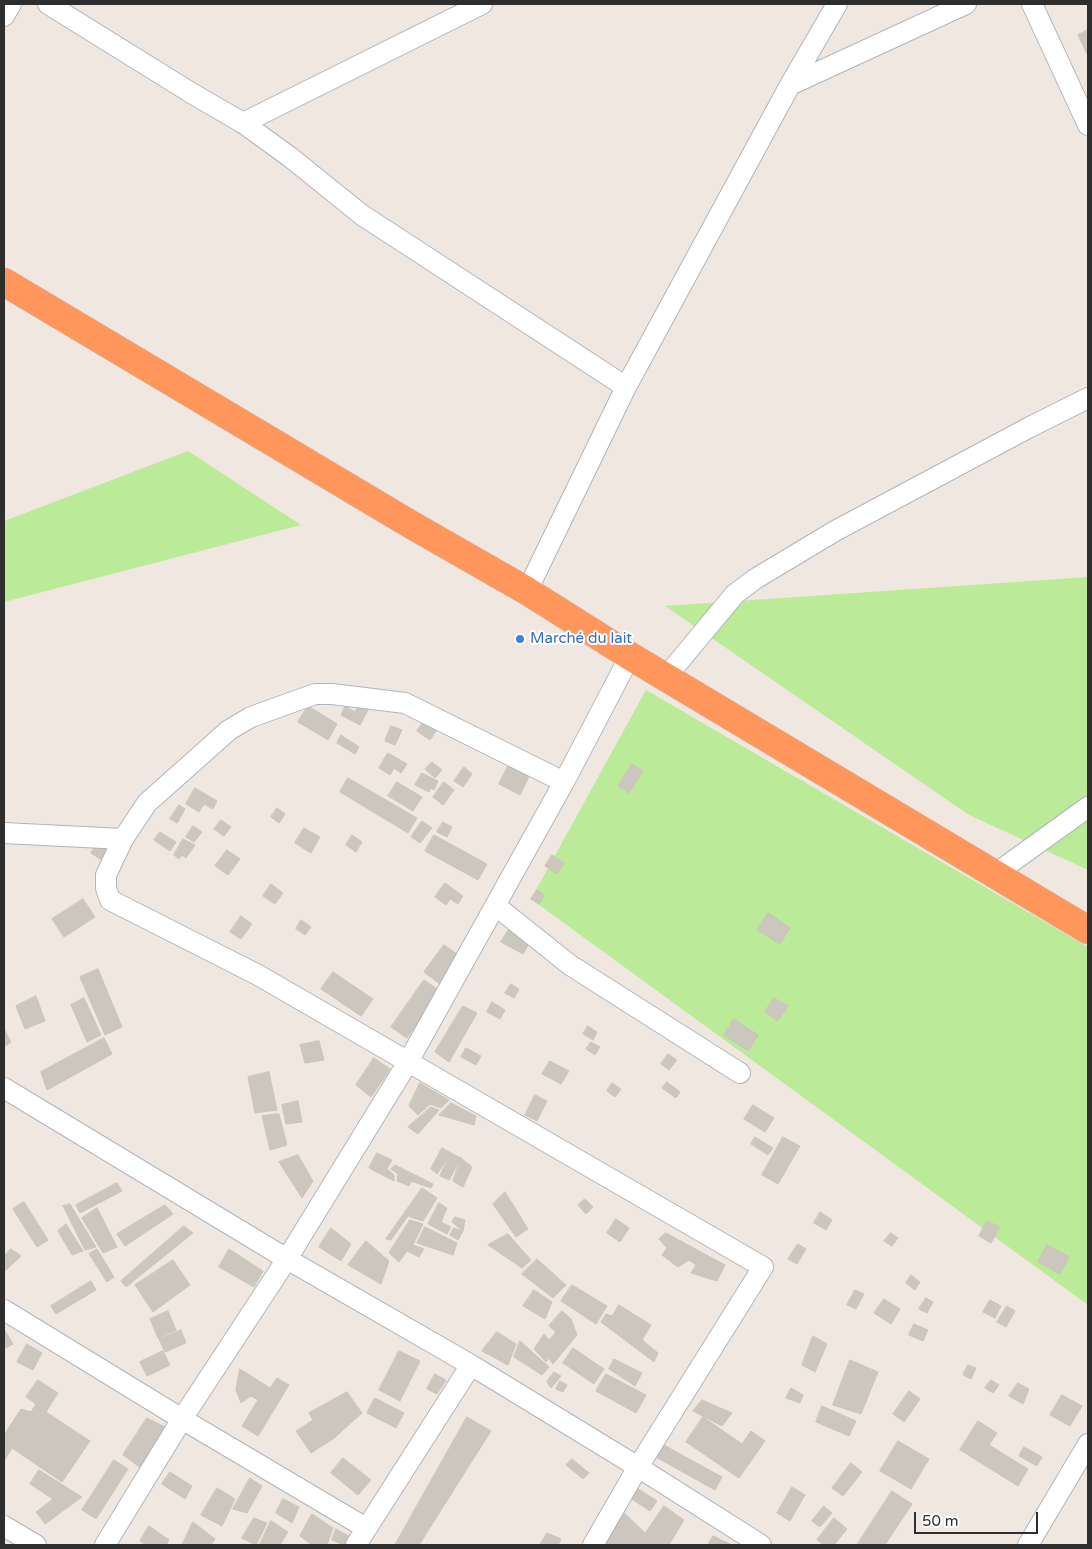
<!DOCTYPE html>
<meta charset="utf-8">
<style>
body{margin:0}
#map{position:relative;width:1092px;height:1549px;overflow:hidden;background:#f0e8e0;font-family:"Varela Round",sans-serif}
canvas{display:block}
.frame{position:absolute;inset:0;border:5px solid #2e2e2e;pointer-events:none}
.scale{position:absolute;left:914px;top:1512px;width:124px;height:22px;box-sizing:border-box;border:2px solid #2e2e2e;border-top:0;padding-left:6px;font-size:15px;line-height:18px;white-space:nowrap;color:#2e2e2e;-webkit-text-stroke:4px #fff;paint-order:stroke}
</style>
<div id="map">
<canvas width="1092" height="1549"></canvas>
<div class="frame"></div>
<div class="scale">50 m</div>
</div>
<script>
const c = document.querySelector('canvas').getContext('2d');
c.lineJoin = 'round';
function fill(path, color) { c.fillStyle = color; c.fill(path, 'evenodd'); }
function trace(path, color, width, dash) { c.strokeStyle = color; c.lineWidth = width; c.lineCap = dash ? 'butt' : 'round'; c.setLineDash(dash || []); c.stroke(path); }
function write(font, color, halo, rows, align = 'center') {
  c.font = font + ' "Varela Round",sans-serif'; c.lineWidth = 4; c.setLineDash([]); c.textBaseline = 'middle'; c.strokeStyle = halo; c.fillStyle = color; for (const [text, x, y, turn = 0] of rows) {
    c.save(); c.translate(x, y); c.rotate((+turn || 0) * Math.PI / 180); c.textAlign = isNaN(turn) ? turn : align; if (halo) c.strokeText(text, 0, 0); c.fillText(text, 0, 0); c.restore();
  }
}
fill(new Path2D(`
 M188,451l113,74 -297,77v-81z
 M1088,577v293l-119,-55 -304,-209z
 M646,690l442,257v358l-557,-406z`), '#bbeb98');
const building = new Path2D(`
 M1088,30v23l-1,1 -9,-19z
 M359,705l9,5 -8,15 -19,-10 4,-9 10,6z
 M308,706l29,18 -9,16 -30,-18z
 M426,718l13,9 -9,13 -13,-9z
 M391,726l11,4 -7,15 -10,-4z
 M341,735l18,12 -4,7 -18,-11z
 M388,753l19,11 -6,9 -7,-5 -4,7 -11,-7z
 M432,762l10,8 -7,8 -10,-9z
 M509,764l21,10 -10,21 -21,-11z
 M632,764l11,7 -14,22 -11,-7z
 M464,767l8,7 -9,13 -9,-6z
 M422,773l16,8 -4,9 -3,-2 -2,4 -14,-7z
 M348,778l69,40 -9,15 -68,-41z
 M397,782l25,15 -9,14 -25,-15z
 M444,782l10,8 -11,15 -10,-8z
 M195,788l22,13 -4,8 -9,-5 -5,8 -13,-8z
 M179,805l6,4 -8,14 -7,-4z
 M277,808l8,6 -6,9 -8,-6z
 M221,820l10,7 -7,9 -10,-7z
 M422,821l10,7 -12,15 -9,-6z
 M443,822l9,5 -5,10 -10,-5z
 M193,826l9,6 -8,10 -8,-5z
 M304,828l16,9 -9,16 -16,-10z
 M160,832l16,10 -6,9 -16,-11z
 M352,835l10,7 -6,10 -10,-7z
 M434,835l53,29 -9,16 -53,-29z
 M100,839l12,9 -9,13 -12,-8z
 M183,839l12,6 -9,13 -4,-3 -3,4 -5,-4z
 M227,850l13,9 -12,16 -13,-9z
 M552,855l12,8 -7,11 -12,-8z
 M445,883l18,13 -5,8 -8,-5 -4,6 -11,-8z
 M271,884l12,9 -8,11 -12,-8z
 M537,890l7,5 -5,9 -8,-5z
 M83,899l12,18 -31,20 -12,-18z
 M768,913l22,15 -10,16 -23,-14z
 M241,916l11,8 -11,15 -11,-7z
 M301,920l10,7 -6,8 -9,-6z
 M511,926l21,13 -9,15 -22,-12z
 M444,945l16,11 -20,28 -16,-12z
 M98,969l24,58 -17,8 -25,-58z
 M333,972l40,27 -12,17 -40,-27z
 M424,980l16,11 -33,47 -16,-11z
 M511,984l8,5 -5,9 -9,-5z
 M36,996l9,25 -20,8 -9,-23z
 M84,998l17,37 -14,7 -16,-37z
 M774,998l14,8 -10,15 -13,-9z
 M492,1002l13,8 -5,9 -13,-7z
 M463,1006l14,7 -28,49 -14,-10z
 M734,1019l24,16 -10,16 -24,-16z
 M588,1026l9,6 -4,8 -10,-6z
 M4,1029l7,13 -7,5z
 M104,1038l8,16 -65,36 -6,-18z
 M319,1041l5,19 -19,3 -5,-18z
 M591,1042l9,5 -5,8 -9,-6z
 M466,1048l15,8 -5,9 -15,-8z
 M668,1054l9,6 -8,10 -8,-6z
 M374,1058l16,11 -19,28 -15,-12z
 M550,1061l19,10 -8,13 -19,-10z
 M269,1072l8,38 -22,3 -7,-36z
 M667,1082l13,10 -4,6 -14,-10z
 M420,1083l29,17 -8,8 -11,-4 -12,11 -9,-9z
 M612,1083l9,6 -6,8 -8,-6z
 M535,1095l12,6 -10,20 -12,-6z
 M298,1101l4,21 -16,2 -4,-19z
 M451,1103l25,13 -2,9 -35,-10z
 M753,1105l21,13 -9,14 -21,-13z
 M431,1107l8,3 -21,24 -10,-7z
 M279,1114l8,31 -17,5 -8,-34z
 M755,1137l18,11 -5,7 -17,-11z
 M783,1137l17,9 -22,38 -16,-9z
 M442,1148l9,5 -14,21 -6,-5z
 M377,1153l15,7 -5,9 7,6v6l-25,-13z
 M451,1153l10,5 -12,22 -9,-4z
 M298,1155l15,26 -11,17 -23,-36z
 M461,1158l11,9 -9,20 -10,-6z
 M395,1165l38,19 -2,4 -20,-7 -2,5 -12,-5 1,-7 -7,-5z
 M117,1183l5,8 -42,22 -4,-8z
 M422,1188l15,10 -14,23 -15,-5 -17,24 -5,-1z
 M505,1192l23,37 -12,8 -23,-33z
 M585,1199l8,8 -7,7 -8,-9z
 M24,1202l24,38 -11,7 -24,-38z
 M439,1203l8,5 -6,14 10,5 -4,7 -19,-10z
 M70,1204l26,43 -11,3 -22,-44z
 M165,1205l8,9 -48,32 -8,-12z
 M97,1208l20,39 -14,6 -21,-35z
 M820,1212l12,8 -6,10 -12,-7z
 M455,1217l10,3 -2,11 -11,-9z
 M616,1219l13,9 -9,14 -13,-9z
 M410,1220l13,4 -10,21 11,4 -5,8 -12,-6 -8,11 -10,-9z
 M987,1221l13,6 -9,16 -12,-7z
 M66,1224l17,27 -11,4 -14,-24z
 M184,1226l9,7 -67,54 -5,-6z
 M425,1227l32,16 -4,12 -36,-12z
 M331,1228l20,16 -10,17 -22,-14z
 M454,1228l9,3 -5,9 -8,-5z
 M666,1233l59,32 -8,16 -26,-8 5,-8 -7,-5 -11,7 -16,-12 5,-7 -8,-9z
 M891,1233l7,5 -6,8 -8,-5z
 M508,1234l23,26 -9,8 -34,-23z
 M366,1241l23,20 -8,23 -33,-19z
 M798,1244l8,5 -9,15 -9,-5z
 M1047,1245l22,12 -9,17 -22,-12z
 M11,1249l10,7 -17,16v-16z
 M97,1249l17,28 -7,5 -18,-28z
 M229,1249l34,22 -9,16 -35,-20z
 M537,1259l29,26 -13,13 -31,-24z
 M173,1260l17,25 -37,27 -18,-27z
 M911,1275l9,7 -5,8 -9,-7z
 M91,1281l5,9 -40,24 -5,-8z
 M572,1285l35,21 -11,18 -35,-23z
 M534,1290l18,12 -7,17 -22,-13z
 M855,1290l9,4 -8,15 -9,-4z
 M926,1298l7,4 -6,11 -8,-4z
 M884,1299l16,10 -9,15 -17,-11z
 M990,1300l11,6 -6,12 -12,-6z
 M619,1305l32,20 -9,15 16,13 -4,9 -53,-40 5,-8 6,2z
 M1007,1306l8,5 -9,16 -9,-5z
 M168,1311l8,19 -18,8 -8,-19z
 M562,1311l9,8 6,16 -24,29 -4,-6 -3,4 -12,-13 10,-15 5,6 7,-8 -7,-6z
 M914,1324l14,6 -5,11 -14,-6z
 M4,1329l9,15 -9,5z
 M181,1330l5,13 -21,9 -6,-13z
 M497,1332l19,12 -8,21 -26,-14z
 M813,1336l14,8 -12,28 -13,-7z
 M520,1341l29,26 -7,8 -28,-18z
 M27,1344l15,9 -9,17 -16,-8z
 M573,1348l31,21 -10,15 -31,-21z
 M163,1351l7,14 -23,11 -7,-14z
 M399,1351l21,10 -20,40 -21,-11z
 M614,1359l28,14 -7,13 -26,-17z
 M850,1360l28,12 -17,42 -28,-9z
 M968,1365l8,3 -5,11 -8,-4z
 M240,1369l30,19 7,-10 12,7 -31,51 -16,-10 16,-26 -7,-4 -10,7 -5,-13z
 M554,1372l7,4 -10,12 -4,-6z
 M435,1374l11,6 -9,14 -10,-5z
 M606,1374l40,21 -10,18 -40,-22z
 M38,1380l20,13 -12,19 44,29 -28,41 -50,-34 -8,13v-26l17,-26 10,3 5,-8 -10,-7z
 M991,1380l8,5 -6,8 -8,-5z
 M560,1381l7,4 -4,7 -7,-3z
 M1018,1383l11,6 -6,15 -14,-8z
 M791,1388l12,7 -3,8 -14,-5z
 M909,1391l11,8 -16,23 -11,-8z
 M347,1392l15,21 -29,26 -22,14 -15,-22 17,-11 -4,-7z
 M1062,1395l20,11 -12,20 -20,-11z
 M375,1398l29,15 -8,15 -29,-15z
 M702,1400l30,13 -10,13 -29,-15z
 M822,1406l34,15 -7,15 -33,-14z
 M467,1417l24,14 -72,114h-24z
 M703,1417l39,27 9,-13 14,10 -26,37 -53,-36z
 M147,1418l20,10 -26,40 -18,-13z
 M978,1421l19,12 -8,12 39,24 -10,17 -58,-36z
 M898,1441l31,18 -18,30 -31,-18z
 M662,1444l60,33 -7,13 -61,-34z
 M1024,1447l18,10 -5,9 -18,-10z
 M343,1458l28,22 -13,15 -27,-22z
 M572,1459l17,14 -6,6 -17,-14z
 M114,1460l14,9 -32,50 -14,-9z
 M851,1463l11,9 -19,24 -11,-8z
 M39,1470l43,27 -37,27 -9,-12 17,-13 -23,-15z
 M170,1472l22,14 -7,13 -23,-15z
 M250,1478l12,8 -15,27 -14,-4z
 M634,1486l23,15 -7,10 -23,-15z
 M792,1487l13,8 -15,26 -13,-8z
 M217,1488l18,11 -13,27 -21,-11z
 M892,1491l20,13 -27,41h-28z
 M283,1499l16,8 -7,16 -16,-10z
 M664,1506l20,14 -15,25h-67l19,-35 24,23z
 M824,1506l8,7 -12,14 -8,-6z
 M312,1514l21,14 -6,17h-15l-12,-9z
 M254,1518l13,5 -11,22 -14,-7z
 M834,1518l13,11 -13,16h-10l-7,-5z
 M271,1521l17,11 -8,13h-19l-1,-1z
 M193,1522l22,17 -4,6h-29z
 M149,1526l20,14 -3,5h-20l-6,-4z
 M336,1529l13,7 -5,9 -12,-5z
 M547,1533l14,6 -3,6h-18z
 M713,1536l19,9h-24z`);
fill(building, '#cbc6be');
trace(building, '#ccc4b8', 1);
const street = new Path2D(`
 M48,4l145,90 50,29 47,34 72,58 264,172
 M1032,4l56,121
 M4,16l7,-12
 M790,85l176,-81
 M243,123l239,-119
 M527,591l99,-204 164,-302 47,-81
 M666,677l69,-83 20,-15 80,-48 195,-104 58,-29
 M564,782l-159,-79 -73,-9h-17l-64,23 -22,13 -82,73 -24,36 -17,36v13l4,12 148,75 505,292 -125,200 -45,78
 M4,833l119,6
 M995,874l93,-67
 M496,906l74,59 170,108
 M4,1088l283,171 184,106 167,102 123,78
 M4,1310l178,109 184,109
 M4,1526l32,19
 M105,1545l77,-126 105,-160 121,-197 156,-280 66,-126
 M356,1545l115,-180
 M1028,1545l60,-101`);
const highway = new Path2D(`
 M4,282l406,242 117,67 103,65 458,274`);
trace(street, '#afb4be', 22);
trace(highway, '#c9c9c9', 29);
trace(street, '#fff', 20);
trace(highway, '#ff965c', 28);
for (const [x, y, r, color] of [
 [520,639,5,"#3f7fe0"]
]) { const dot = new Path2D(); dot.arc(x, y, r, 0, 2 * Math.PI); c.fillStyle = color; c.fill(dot); trace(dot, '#fff', 2); }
write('15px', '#366cbe', '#fff', [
 ["Marché du lait",530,639]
], 'left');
</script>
